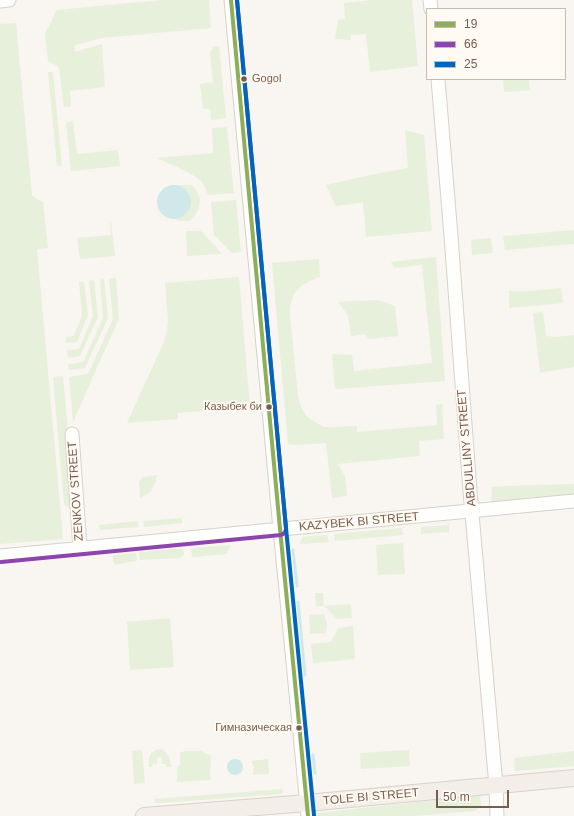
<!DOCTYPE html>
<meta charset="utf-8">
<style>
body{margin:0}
#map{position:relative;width:574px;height:816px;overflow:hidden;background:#f9f5f0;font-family:Helvetica,sans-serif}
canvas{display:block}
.legend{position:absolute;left:426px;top:8px;width:140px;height:72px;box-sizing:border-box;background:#fffaf3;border:1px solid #cabbb1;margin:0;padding:5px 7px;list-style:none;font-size:12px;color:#7a5c4d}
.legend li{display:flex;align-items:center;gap:8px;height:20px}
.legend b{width:20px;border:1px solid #cabbb1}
.scale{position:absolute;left:436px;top:790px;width:73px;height:18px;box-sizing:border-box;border:2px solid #7a5c4d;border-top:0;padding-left:5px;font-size:12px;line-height:14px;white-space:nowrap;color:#7a5c4d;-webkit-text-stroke:3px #fffaf3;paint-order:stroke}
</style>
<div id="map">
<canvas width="574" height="816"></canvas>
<ul class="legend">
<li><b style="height:5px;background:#8eaf5a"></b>19</li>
<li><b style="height:5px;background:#8e44ad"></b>66</li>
<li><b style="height:5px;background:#0065bd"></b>25</li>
</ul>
<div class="scale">50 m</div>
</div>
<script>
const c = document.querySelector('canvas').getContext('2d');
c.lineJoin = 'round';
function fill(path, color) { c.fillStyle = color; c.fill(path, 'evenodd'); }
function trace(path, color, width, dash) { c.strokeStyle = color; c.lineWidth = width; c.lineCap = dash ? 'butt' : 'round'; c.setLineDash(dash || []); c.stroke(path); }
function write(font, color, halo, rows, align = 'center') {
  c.font = font + ' Helvetica,sans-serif'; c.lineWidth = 3.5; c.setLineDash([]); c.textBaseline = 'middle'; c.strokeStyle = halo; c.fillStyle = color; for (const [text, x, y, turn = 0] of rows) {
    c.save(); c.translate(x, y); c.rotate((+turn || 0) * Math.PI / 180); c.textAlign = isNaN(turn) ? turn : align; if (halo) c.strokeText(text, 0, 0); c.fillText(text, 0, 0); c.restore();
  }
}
fill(new Path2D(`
 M162,0h47l2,28 -109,10 -27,7v7l27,-8 3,43 -35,4 1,15 -7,1 -5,-40 -11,-6 -3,-27 12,-24z
 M372,0h40l6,66 -48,6 -4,-38 -15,1v5l-16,-1 3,-19 7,-1 -1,-16z
 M16,23l16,173 11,6 5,46 -11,1 26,290 -63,5v-520z
 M219,46l7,72 -15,2 -1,-11h-7l-3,-25 13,-2 -3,-29 3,-6z
 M48,72h5l9,94h-5z
 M503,79h26l1,11 -26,2z
 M73,121l4,33 41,-4 2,16 -49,5 -5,-49z
 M227,127l7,66 -26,2c-2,-5 -4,-10 -7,-14 -8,-8 -33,-18 -45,-23l57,-5 -1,-25z
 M405,130l19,5 8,96 -66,6 -3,-35 -4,1 -23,3 -10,-21 44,-10 38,-7z
 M173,185h19c12,12 9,25 -2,36h-12l-2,-2c22,-7 19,-32 -3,-34z
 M236,200l5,52 -9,1 -18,-18 -3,-33z
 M110,222h1l4,34 -35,3 -3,-21 34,-3z
 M574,230v14l-69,6 -2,-14z
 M186,231h15l21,23 -35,2z
 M491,238l2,15 -21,2 -1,-15z
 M436,257l9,124 -110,8 -3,-35 20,1 2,16 78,-8 -10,-98 -28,3 -3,-6z
 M319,259l1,18c-21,7 -30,15 -30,38l8,81 2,8 6,12 12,8 6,3h7l26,-1v6l80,-7 -1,-20 6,-1 2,35 -25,2 1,15 -82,8 7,12 2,20 -15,2 -6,-55 -27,2 -11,-1 -16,-181z
 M239,277l11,130 -72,6v6l-51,4 37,-81 3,-12 1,-10 -3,-37z
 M116,278l3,40 -46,104 -4,-45 19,-3 25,-55 -4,-40z
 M104,279l4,39 -23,50 -16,2 -1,-6 15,-2 20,-44 -3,-38z
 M94,280l4,37 -18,39 -12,2 -1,-8 12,-1 14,-33 -4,-35z
 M79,282h5l4,33 -11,27 -11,1v-6l8,-1 8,-21z
 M561,288l2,15 -54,5v-17h20z
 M378,300l17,6 3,30 -30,3 -2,-5 -15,2 -3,-21 -10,-13z
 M543,312l3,24 10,1 18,-2v32l-34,6 -7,-60z
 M63,376l12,134 -3,1 -8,-7 -11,-127z
 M157,475c-2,12 -6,18 -17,23l-1,-16 4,-5z
 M574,484v12l-83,8 1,-17 16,-1z
 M182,518v5l-38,4 -1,-6z
 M138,521v6l-38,3 -1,-5z
 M449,525v7l-28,2v-7z
 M402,528l1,7 -68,6 -1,-7z
 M327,535l2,7 -29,2 2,-7z
 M403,543l2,31 -27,1 -2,-30z
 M230,545l1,1 -5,8 -34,3 -1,-9z
 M183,548l1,7 -4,3 -40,2 -1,-8z
 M136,553l1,8 -9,1 -12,3 -3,-3v-7z
 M315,593h8l1,13 27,-2 1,14 -15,1 -13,-13h-8z
 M324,614l3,10 -1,9 -16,1 -1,-19z
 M170,618l4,49 -44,3 -3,-48z
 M353,626l2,33 -42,4 -2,-19 20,-2 7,-14z
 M162,749c7,5 8,10 9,18h-5v-3h-4l-1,-7 -4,1v6h-4l-1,3h-3c0,-11 0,-17 13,-18z
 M142,750l3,33 -11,1 -2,-33z
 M409,750l1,16 -49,3 -1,-16z
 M184,751h17l10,5c0,8 -2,16 0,24l-34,2v-14l3,-3v-12z
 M574,751v15l-59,5 -1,-13z
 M268,759l1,15 -16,1 1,-8 -3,-6z
 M283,789v3l-2,2 -119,9c-4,0 -7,1 -8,-4z
 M480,795l1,12 -7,4 -59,5h-98v-3z`), '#e7f0db');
fill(new Path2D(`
 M157 202a17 17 0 1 1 34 0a17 17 0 1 1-34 0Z
 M227 767a8 8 0 1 1 16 0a8 8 0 1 1-16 0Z`), '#d0e8ea');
trace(new Path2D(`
 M293,550l4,36
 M298,602l7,73
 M313,755l2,18`), '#d0e8ea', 3);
const minor = new Path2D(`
 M231,0l49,529 28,287
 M430,0l1,9
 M0,1l9,-1
 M438,79l13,157 19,255 26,295 1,30
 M72,434l8,114
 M0,556l574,-55`);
const major = new Path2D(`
 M144,816l163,-13 267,-25`);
trace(minor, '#d7d1cb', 15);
trace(major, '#dad1cc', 18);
trace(minor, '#fefefd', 13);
trace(major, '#f3eee8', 16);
trace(new Path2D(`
 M231,0l49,529 28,287`), '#8eaf5a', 4);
trace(new Path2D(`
 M1,562l280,-27c3,-1 5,-3 5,-7l-49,-528`), '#8e44ad', 4);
trace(new Path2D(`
 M237,0l49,528 28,287`), '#0065bd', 4);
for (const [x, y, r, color] of [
 [244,79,3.5,"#7a5c4d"],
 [269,407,3.5,"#7a5c4d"],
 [299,728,3.5,"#7a5c4d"]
]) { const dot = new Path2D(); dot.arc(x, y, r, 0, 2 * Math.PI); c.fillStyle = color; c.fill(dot); trace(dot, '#fffaf3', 1.5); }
write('11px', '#7a5c4d', '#fffaf3', [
 ["Gogol",252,79,"left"],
 ["Казыбек би",262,407],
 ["Гимназическая",292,728]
], 'right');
write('12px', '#7a5c4d', '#fffaf3', [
 ["ABDULLINY STREET",467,448,-95],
 ["ZENKOV STREET",76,491,-94],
 ["KAZYBEK BI STREET",359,522,-5],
 ["TOLE BI STREET",371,797,-5]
]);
</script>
